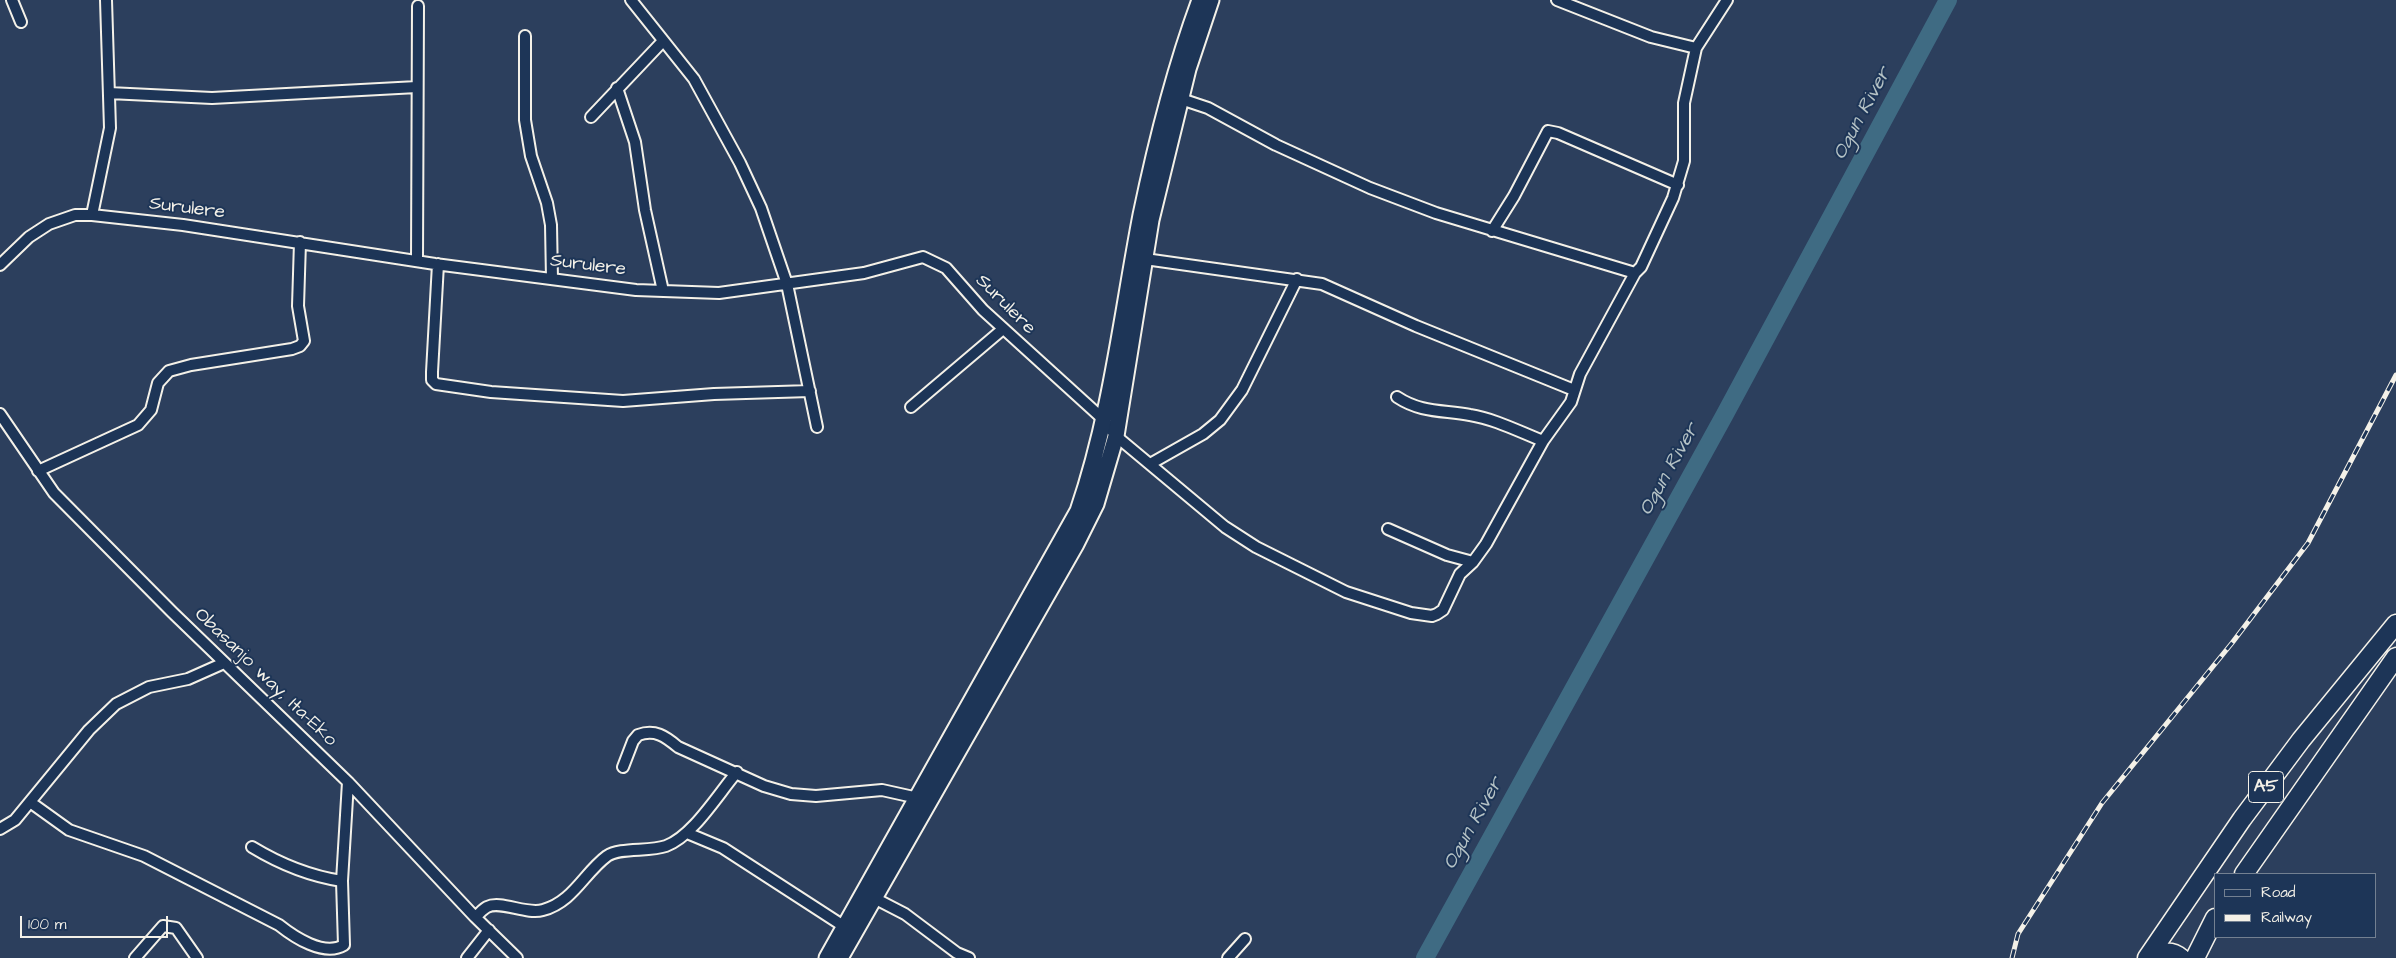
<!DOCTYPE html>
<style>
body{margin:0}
#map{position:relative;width:2396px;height:958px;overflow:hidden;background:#2c3f5d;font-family:"Architects Daughter",sans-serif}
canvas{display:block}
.legend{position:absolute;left:2214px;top:873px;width:162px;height:65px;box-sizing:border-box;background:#1d3557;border:1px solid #738091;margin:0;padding:6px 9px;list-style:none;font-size:15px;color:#f4f1e8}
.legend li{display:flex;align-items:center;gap:10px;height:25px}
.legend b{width:25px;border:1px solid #738091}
.scale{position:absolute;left:20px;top:916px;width:148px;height:22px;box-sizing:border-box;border:2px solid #f4f1e8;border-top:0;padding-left:6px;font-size:15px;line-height:18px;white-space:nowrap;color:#f4f1e8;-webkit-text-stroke:4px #1d3557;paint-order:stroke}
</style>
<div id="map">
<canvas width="2396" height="958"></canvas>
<ul class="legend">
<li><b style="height:6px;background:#1d3557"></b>Road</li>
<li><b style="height:6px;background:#f4f1e8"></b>Railway</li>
</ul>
<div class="scale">100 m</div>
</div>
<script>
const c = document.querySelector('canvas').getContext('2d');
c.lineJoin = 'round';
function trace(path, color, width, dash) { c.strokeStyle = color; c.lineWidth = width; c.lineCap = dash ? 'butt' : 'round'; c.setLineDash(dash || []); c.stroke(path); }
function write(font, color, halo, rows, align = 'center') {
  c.font = font + ' "Architects Daughter",sans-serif'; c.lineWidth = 4; c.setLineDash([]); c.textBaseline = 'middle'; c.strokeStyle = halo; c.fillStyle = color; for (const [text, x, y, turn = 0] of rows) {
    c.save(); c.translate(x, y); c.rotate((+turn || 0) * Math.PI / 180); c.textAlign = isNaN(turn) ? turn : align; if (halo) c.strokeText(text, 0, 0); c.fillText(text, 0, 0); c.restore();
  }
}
trace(new Path2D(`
 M1425,958l299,-542 224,-416`), '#3f6b83', 18);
const minor = new Path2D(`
 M12,0l9,22
 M631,0l63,79 46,84 21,45 26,76 30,143
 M1557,0l94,37 45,11
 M525,36v84l6,36 16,47 4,22 1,54
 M617,88l18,54 10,68 18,81
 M109,93l103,5 205,-11
 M1181,99l27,9 68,37 94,43 66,25 199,60
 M591,117l72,-76
 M92,215l18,-87 -4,-128
 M1492,231l22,-35 34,-65 10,2 120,52
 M1145,259l177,25 94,42 158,64
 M417,260l1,-254
 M438,264l-6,108v8l4,4 55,8 132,9 91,-7 96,-3
 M0,265l29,-28 20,-13 26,-9h17l91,10 252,39 201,26 83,3 145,-20 59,-16 23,11 37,42 120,109 13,17 109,91 31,20 90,45 65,21 21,3 5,-2 6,-4 17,-36 13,-12 13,-18 57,-103 28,-39 9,-28 55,-101 6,-6 32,-69 11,-37v-58l12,-55 31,-48
 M1397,397c24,16 46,13 73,18 25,4 50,17 73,26
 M911,407l92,-78
 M0,414l54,79 118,119 176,170 127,135 42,41
 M1150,464l53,-30 17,-14 22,-30 55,-111
 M38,471l100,-46 13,-15 7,-27 11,-12 22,-6 101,-16 8,-3 4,-5 -6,-35 2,-64
 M1388,529l59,26 26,7
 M623,767l10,-26 5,-6c17,-6 27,1 40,12l86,39 27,8 25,2 66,-6 36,8
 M30,802l39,28 75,26 135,69c15,12 45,32 65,20l-2,-64 6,-99
 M0,829l15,-9 74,-90 27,-26 33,-17 39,-8 36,-16
 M687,833l36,15 122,79
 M252,847c28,17 57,29 90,34
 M874,898l31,16 52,39 12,5
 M475,917c4,-3 8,-8 12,-10 14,-7 39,8 56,3 30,-8 41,-37 64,-54 13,-9 42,-4 59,-10 27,-10 52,-52 71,-74
 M135,958l28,-32 13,2 21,30
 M467,958l22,-28
 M1228,958l17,-19`);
const secondary = new Path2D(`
 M827,958l251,-447c33,-96 44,-197 63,-296 15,-72 33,-145 59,-215
 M840,958l236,-414 20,-40 20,-68 35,-216 37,-151 23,-69`);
const trunk = new Path2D(`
 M2244,874l152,-217
 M2147,958l95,-139 59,-79 95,-116
 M2149,958c11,-6 22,-9 32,0
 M2195,958l20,-40`);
trace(minor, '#f4f1e8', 14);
trace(secondary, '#f4f1e8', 19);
trace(trunk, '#f4f1e8', 21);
trace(minor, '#1d3557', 10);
trace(secondary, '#1d3557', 15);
trace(trunk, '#1d3557', 18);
const rail = new Path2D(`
 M2012,958l6,-24 84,-131 130,-160 76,-100 88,-168`);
trace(rail, '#f4f1e8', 5);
trace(rail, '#1d3557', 3, [9]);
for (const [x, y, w] of [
 [2266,787,35]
]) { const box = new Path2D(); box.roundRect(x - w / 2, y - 15.5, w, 31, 4); c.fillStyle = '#1d3557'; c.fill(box); trace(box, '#f4f1e8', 1); }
write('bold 18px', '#f4f1e8', null, [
 ["A5",2266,787]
]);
write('19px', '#f4f1e8', '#1d3557', [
 ["Surulere",187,209,7],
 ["Surulere",588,266,7],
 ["Surulere",1005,305,45],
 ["Obasanjo way, Ita-Eko",265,678,44]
]);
write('italic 20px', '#b5c2c5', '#1d3557', [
 ["Ogun River",1863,114,-62],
 ["Ogun River",1670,470,-61],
 ["Ogun River",1474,824,-61]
]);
</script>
